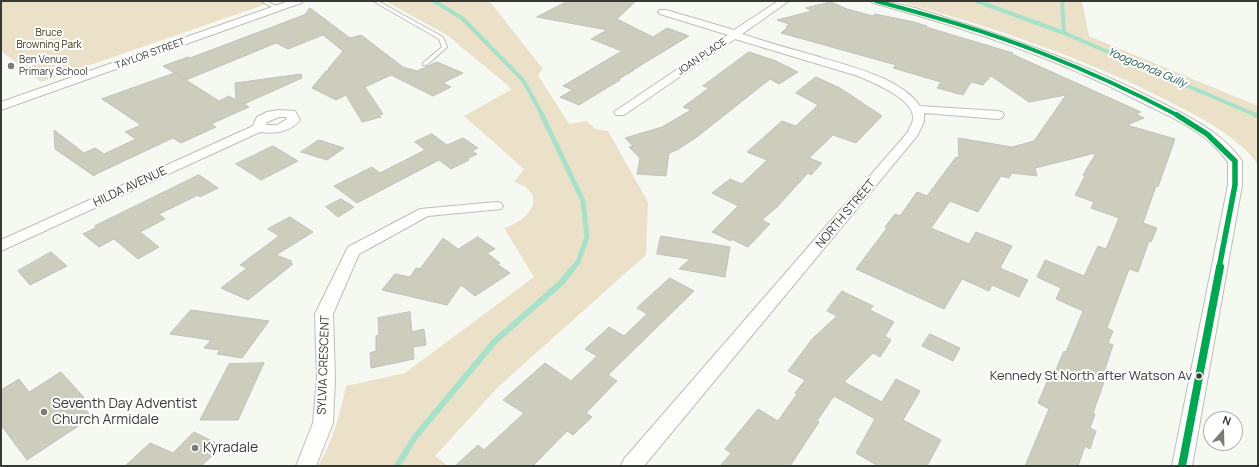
<!DOCTYPE html>
<style>
body{margin:0}
#map{position:relative;width:1259px;height:467px;overflow:hidden;background:#f6f9f2;font-family:Manrope,sans-serif}
canvas{display:block}
.frame{position:absolute;inset:0;border:2px solid #373a34;pointer-events:none}
.north{position:absolute;left:1203px;top:411px;width:40px;height:40px;box-sizing:border-box;background:#fff;border:1px solid #afb0ae;border-radius:50%;rotate:20deg;font-size:11px;font-weight:700;line-height:16px;text-align:center;color:#373a34}
.north::after{content:'';display:block;margin:auto;width:14px;height:18px;background:#7a7d76;clip-path:polygon(50% 0,100% 100%,50% 72%,0 100%)}
</style>
<div id="map">
<canvas width="1259" height="467"></canvas>
<div class="frame"></div>
<div class="north">N</div>
</div>
<script>
const c = document.querySelector('canvas').getContext('2d');
c.lineJoin = 'round';
function fill(path, color) { c.fillStyle = color; c.fill(path, 'evenodd'); }
function trace(path, color, width, dash) { c.strokeStyle = color; c.lineWidth = width; c.lineCap = dash ? 'butt' : 'round'; c.setLineDash(dash || []); c.stroke(path); }
function write(font, color, halo, rows, align = 'center') {
  c.font = font + ' Manrope,sans-serif'; c.lineWidth = 4; c.setLineDash([]); c.textBaseline = 'middle'; c.strokeStyle = halo; c.fillStyle = color; for (const [text, x, y, turn = 0] of rows) {
    c.save(); c.translate(x, y); c.rotate((+turn || 0) * Math.PI / 180); c.textAlign = isNaN(turn) ? turn : align; if (halo) c.strokeText(text, 0, 0); c.fillText(text, 0, 0); c.restore();
  }
}
fill(new Path2D(`
 M1,1h274l-234,81 -40,-31z
 M385,1h99l7,2 52,66 -5,6 31,49 17,-3 10,8 12,2 40,71 -2,53 -146,130 -65,71 13,10h-130c15,-25 22,-52 28,-80l59,-13 129,-96 -30,-49c27,-8 45,-35 10,-46l10,-13 -60,-53 48,-27 -65,-54z
 M898,1h184l7,35 169,70v58c-23,-29 -53,-44 -86,-61 -86,-45 -180,-76 -274,-102z`), '#eae1c8');
trace(new Path2D(`
 M434,1l28,17 61,62 20,36
 M977,1l87,32
 M1062,1l2,32 194,83`), '#a8e1ca', 4);
trace(new Path2D(`
 M542,115l41,86 4,36 -9,25 -5,6
 M1256,115l2,1`), '#a8e1ca', 5);
trace(new Path2D(`
 M397,466l18,-29 80,-96 66,-58 13,-16`), '#a8e1ca', 6);
const building = new Path2D(`
 M568,1h68l-19,18 36,18 14,-9 22,8 -56,34h1l-15,9 1,1 -41,25 -19,-8 13,-7 -10,-4 59,-35 -31,-12 16,-9 -70,-13z
 M831,2l16,7 26,7 2,-2 39,8 13,4 -1,1 87,26 -1,1 129,58 -5,2 8,4 -17,7 48,14 -17,48 -2,-1 -13,37 14,5 -6,14 -2,-1 -11,31 -9,-3 -22,59 6,3 -5,12 5,2 -8,24 3,2 -15,42 2,1 -5,14 6,3 -6,18 -5,-3 -7,20h-53l24,-57 -11,-6 14,-33 3,2 9,-21 2,1 17,-41 -27,-12 5,-11 -24,-11 8,-17 39,16 14,-30 8,3 13,-31 -28,-10 3,-6 -19,-7 10,-19 -2,-1 13,-22 -61,15 2,8 -25,-3 -3,5 -8,-2 -23,36 -28,-11 -19,27 38,16 7,-12 36,14 -12,22 28,12 -9,17 -27,-12 -3,6 -27,-12 -18,30 -88,-40 31,-41 -2,-1 10,-13 5,2 17,-24 10,4 29,-39 3,1 -1,-20 54,9 22,-6 32,-46 -37,7 -38,-26 -8,9 -12,-3 -8,13 -26,-7 4,-6 -48,-14 3,-3 -115,-32 7,-6h-2l3,-3 -12,-4 35,-9 -6,-3z
 M310,8l40,30 11,-3 42,32 14,4 20,-9 26,11 -20,10 8,4 -18,9 -42,-21 -26,12 18,27 -4,1 2,2 -19,5 -16,-27 -10,5 -24,-12 14,-17 4,-1 -2,-1 15,-18 -20,-16 -35,14 -12,-6 -90,37 -23,-14 25,-9 2,1 114,-43z
 M749,52l27,9 22,11 -19,12 -9,-5 -73,58 -20,13 -8,3 -3,23 -29,-2 3,-16 -11,-11 4,-1 -8,-8 37,-11 29,-17 -8,-3 26,-19 -6,-2z
 M175,73l44,28 10,-5 7,4 -1,-17 66,-9 1,4 -58,26 5,3 -38,17 5,3 -35,16 -8,-5 -77,36 -2,2 -39,-27 -1,-19 30,23 11,-5 9,6 32,-15 -11,-7 16,-7 -39,-26z
 M816,77l24,11 42,28 -26,27 -23,-8 -24,23 13,5 -11,12 -3,-2 -31,34 -15,13 8,4 -22,23 -17,-8v2l-19,-9 26,-26 -26,-13 18,-14 12,5 25,-24 -20,-8 35,-31 14,5 22,-21 -22,-12z
 M432,134l15,11 16,-7 15,10 -6,3 5,3 -10,5 2,1 -18,9 -12,-9 -82,43 -23,-17 38,-19 8,6 45,-23 -10,-8z
 M319,140l25,8 -17,12 -26,-8z
 M273,146l25,15 -37,19 -25,-16z
 M199,175l19,13 -18,9 -2,-2 -39,19 6,5 -25,13 19,15 -21,12 -24,-20 -15,8 -16,-13 14,-7 -2,-1z
 M341,199l13,8 -16,10 -12,-10z
 M290,217l23,15 -37,23 16,6 -2,2 3,1 -45,36 -27,-12 26,-20 -7,-3 39,-29 -11,-7z
 M661,236l69,11 -5,30 -46,-8 11,-10 -33,-5z
 M478,237l17,12 -8,4 13,10 -3,1 13,9 -35,23 -14,-11 -14,20 -65,-15 13,-16 15,3 6,-9 4,1 23,-31 15,11z
 M51,252l16,14 -37,19 -12,-14z
 M670,278l24,13 -86,84 9,6 -31,32 6,4 -19,18 -6,-4 -34,35h-78l23,-21 6,5 40,-37 -21,-13 42,-37 26,18 26,-25 -12,-7 24,-22 15,9 23,-22 -10,-6z
 M842,291l31,15 -3,4 24,12 -9,14 6,4 -11,17 -7,-4 -29,29 38,20 14,-23 24,12 -17,29 38,20 -14,26h-49l-22,-13 19,-34 -41,-23 -17,25 2,1 -29,44h-70l11,-13 -6,-4 33,-40 20,12 19,-27 -2,-1 10,-13 -17,-9 25,-33 24,-22 -10,-5z
 M191,310l78,11 -27,37 -25,-4 3,-4 -16,-2 7,-8 -41,-6z
 M410,312l2,20 12,-3 2,16 -13,2 1,12 -43,9 -1,-15 6,-2v-15l3,-1 -1,-17z
 M930,334l30,14 -7,13 -31,-15z
 M264,363l-26,57h-38l29,-56z
 M61,372l28,31 -6,4 9,10 -65,43 -26,-35v-35l18,-11 10,13z
 M194,432l24,12 -11,10 5,2 -11,10h-76l25,-23 23,10z`);
fill(building, '#cccdbd');
trace(building, '#c0c1bb', 1);
const lane = new Path2D(`
 M261,1h5l14,7 -4,1z
 M373,1h5l65,36 4,10 -20,18h-4v-2l19,-16 -3,-8z`);
const street = new Path2D(`
 M289,1h14l-2,2 -300,107v-8z
 M778,1h11l-47,33c24,8 49,15 74,22 32,10 84,21 104,50l78,5 4,1 2,3 -2,3 -4,1 -74,-6v9l-7,14 -273,330h-23l3,-7 284,-327c1,-4 4,-8 5,-12 3,-21 -40,-37 -55,-44l-123,-37 -111,76h-8l-2,-3 114,-77 -68,-21 -2,-2 2,-2h6l68,20z
 M871,1c30,0 60,12 88,21 68,21 134,46 197,78 31,16 65,31 86,61v24l-50,281h-20l56,-281v-23c-5,-6 -10,-13 -16,-18 -21,-19 -48,-30 -73,-43 -85,-44 -174,-73 -266,-98z
 M279,110l16,1 5,9c-9,12 -26,14 -40,12l-259,119v-11l252,-114 4,-9 10,-5zM279,117h7l1,2 -10,6h-11l1,-3z
 M496,202l5,1 2,3 -2,3 -73,7 -69,38 -26,60 2,64 -2,45 -17,43h-20l17,-43 4,-45 -2,-64 33,-67 72,-38z`);
trace(lane, '#bcbfb9', 2);
trace(street, '#bcbfb9', 2);
fill(lane, '#fefefd');
fill(street, '#fefefd');
trace(new Path2D(`
 M876,1c56,15 113,31 168,53 46,18 91,39 135,62`), '#00a651', 4);
trace(new Path2D(`
 M1177,115l30,19 28,27v24l-16,83`), '#00a651', 5.5);
trace(new Path2D(`
 M1182,466l38,-199`), '#00a651', 8);
for (const [x, y, r, color] of [
 [11,66,4,"#7a7d76"],
 [1199,376,3.5,"#373a34"],
 [44,412,4,"#7a7d76"],
 [195,448,4,"#7a7d76"]
]) { const dot = new Path2D(); dot.arc(x, y, r, 0, 2 * Math.PI); c.fillStyle = color; c.fill(dot); trace(dot, '#fff', 1.5); }
write('10px', '#3b2f11', '#fff', [
 ["Bruce",49,33],
 ["Browning Park",49,45]
]);
write('10px', '#373a34', '#fff', [
 ["TAYLOR STREET",150,54,-20],
 ["JOAN PLACE",702,57,-34]
]);
write('10px', '#373a34', '#fff', [
 ["Ben Venue",19,60],
 ["Primary School",19,72]
], 'left');
write('italic 11px', '#1a5a47', '#fff', [
 ["Yoogoonda Gully",1147,68,23]
]);
write('12px', '#373a34', '#fff', [
 ["HILDA AVENUE",130,187,-25],
 ["NORTH STREET",846,214,-50],
 ["SYLVIA CRESCENT",324,365,-88]
]);
write('13px', '#373a34', '#fff', [
 ["Kennedy St North after Watson Av",1192,376]
], 'right');
write('14px', '#373a34', '#fff', [
 ["Seventh Day Adventist",52,404],
 ["Church Armidale",52,420],
 ["Kyradale",203,448]
], 'left');
</script>
